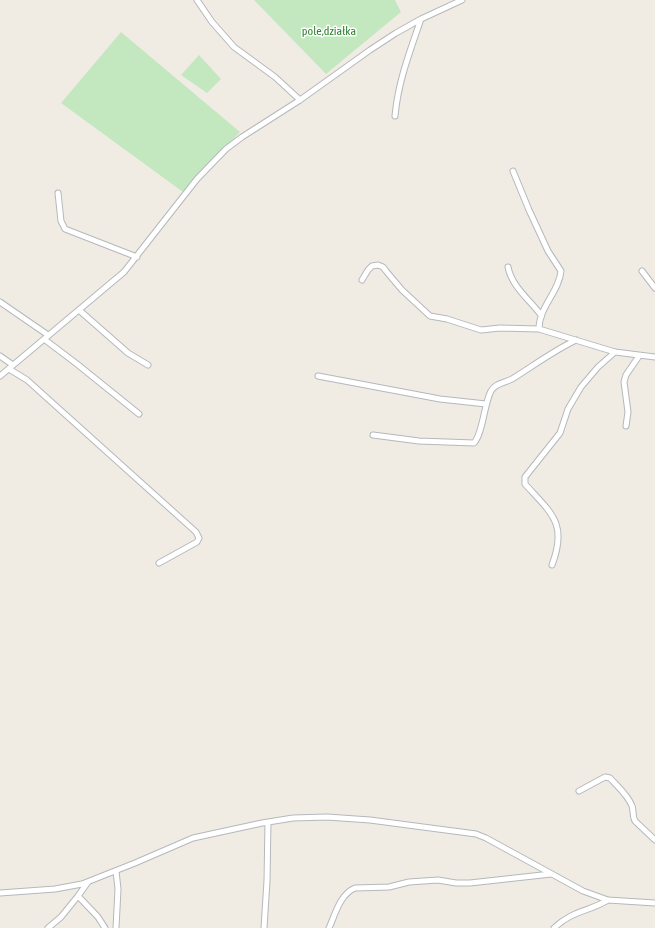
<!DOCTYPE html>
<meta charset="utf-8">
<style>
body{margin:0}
canvas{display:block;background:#f0ece4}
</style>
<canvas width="655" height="928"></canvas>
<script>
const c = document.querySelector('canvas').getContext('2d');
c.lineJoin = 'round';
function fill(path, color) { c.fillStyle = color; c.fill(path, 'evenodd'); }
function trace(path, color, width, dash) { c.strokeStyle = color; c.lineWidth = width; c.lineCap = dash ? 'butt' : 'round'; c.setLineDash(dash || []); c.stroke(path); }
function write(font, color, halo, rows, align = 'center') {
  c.font = font + ' "Asap Condensed",sans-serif'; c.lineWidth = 3; c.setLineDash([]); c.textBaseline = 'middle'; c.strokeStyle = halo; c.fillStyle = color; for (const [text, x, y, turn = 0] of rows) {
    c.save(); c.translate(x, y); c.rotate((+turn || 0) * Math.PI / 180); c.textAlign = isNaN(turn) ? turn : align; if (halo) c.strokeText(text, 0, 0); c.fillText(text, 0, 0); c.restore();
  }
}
fill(new Path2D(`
 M254,0h141l6,12 -75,62z
 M121,32l119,100 -57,60 -122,-89z
 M199,55l22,24 -14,14 -26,-18z`), '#c3e8bf');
const street = new Path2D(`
 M197,0l15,22 22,25 41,30 25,23
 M395,116c3,-34 15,-65 26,-97
 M513,171l16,39 19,41 13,20c-2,21 -22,36 -22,58
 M58,193l3,28 4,8 72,28
 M508,267c4,20 21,32 33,48
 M642,271l13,17
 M362,280l6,-10 4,-4 6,-1 5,2 3,4 16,19 28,26 17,3 34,11 19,-2 39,1 76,23 40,5
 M0,302l48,33
 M79,310l49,43 20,12
 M44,339l33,25 62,50
 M0,356l13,9
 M9,369l18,11 169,152 3,6 -2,4 -38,21
 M0,376l124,-104 73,-93 29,-30 16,-12 58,-37 70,-50 26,-17 25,-14 41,-19
 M318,376l122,23 46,5
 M626,426l2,-14 -4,-30 2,-7 13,-19
 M373,435l46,6 55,2c9,-10 10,-39 17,-52 4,-8 14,-8 21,-12 21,-13 41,-28 64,-39
 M552,565c16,-42 -1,-52 -27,-81v-7l35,-44 8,-24 13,-22 17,-20 17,-15
 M579,791l26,-14 5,1c7,8 18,17 22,28 2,5 0,10 3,15l20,19
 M116,871l2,18 -2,39
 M88,882l-10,14 20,21 7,11
 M0,893l55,-4 27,-5 53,-21 58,-25 69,-15 31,-5 34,-1 43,3 106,14 10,4 97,53 25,9 47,3
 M48,928l13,-11 17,-21
 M264,928l3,-47 1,-59
 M329,928c6,-13 11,-34 26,-40l34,-1 20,-5 29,-2 18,3h14l81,-9
 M554,928c19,-18 34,-16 54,-28`);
trace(street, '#b5b8bc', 7);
trace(street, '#fff', 5);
write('12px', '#32822f', '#fff', [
 ["pole,działka",329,31]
]);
</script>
